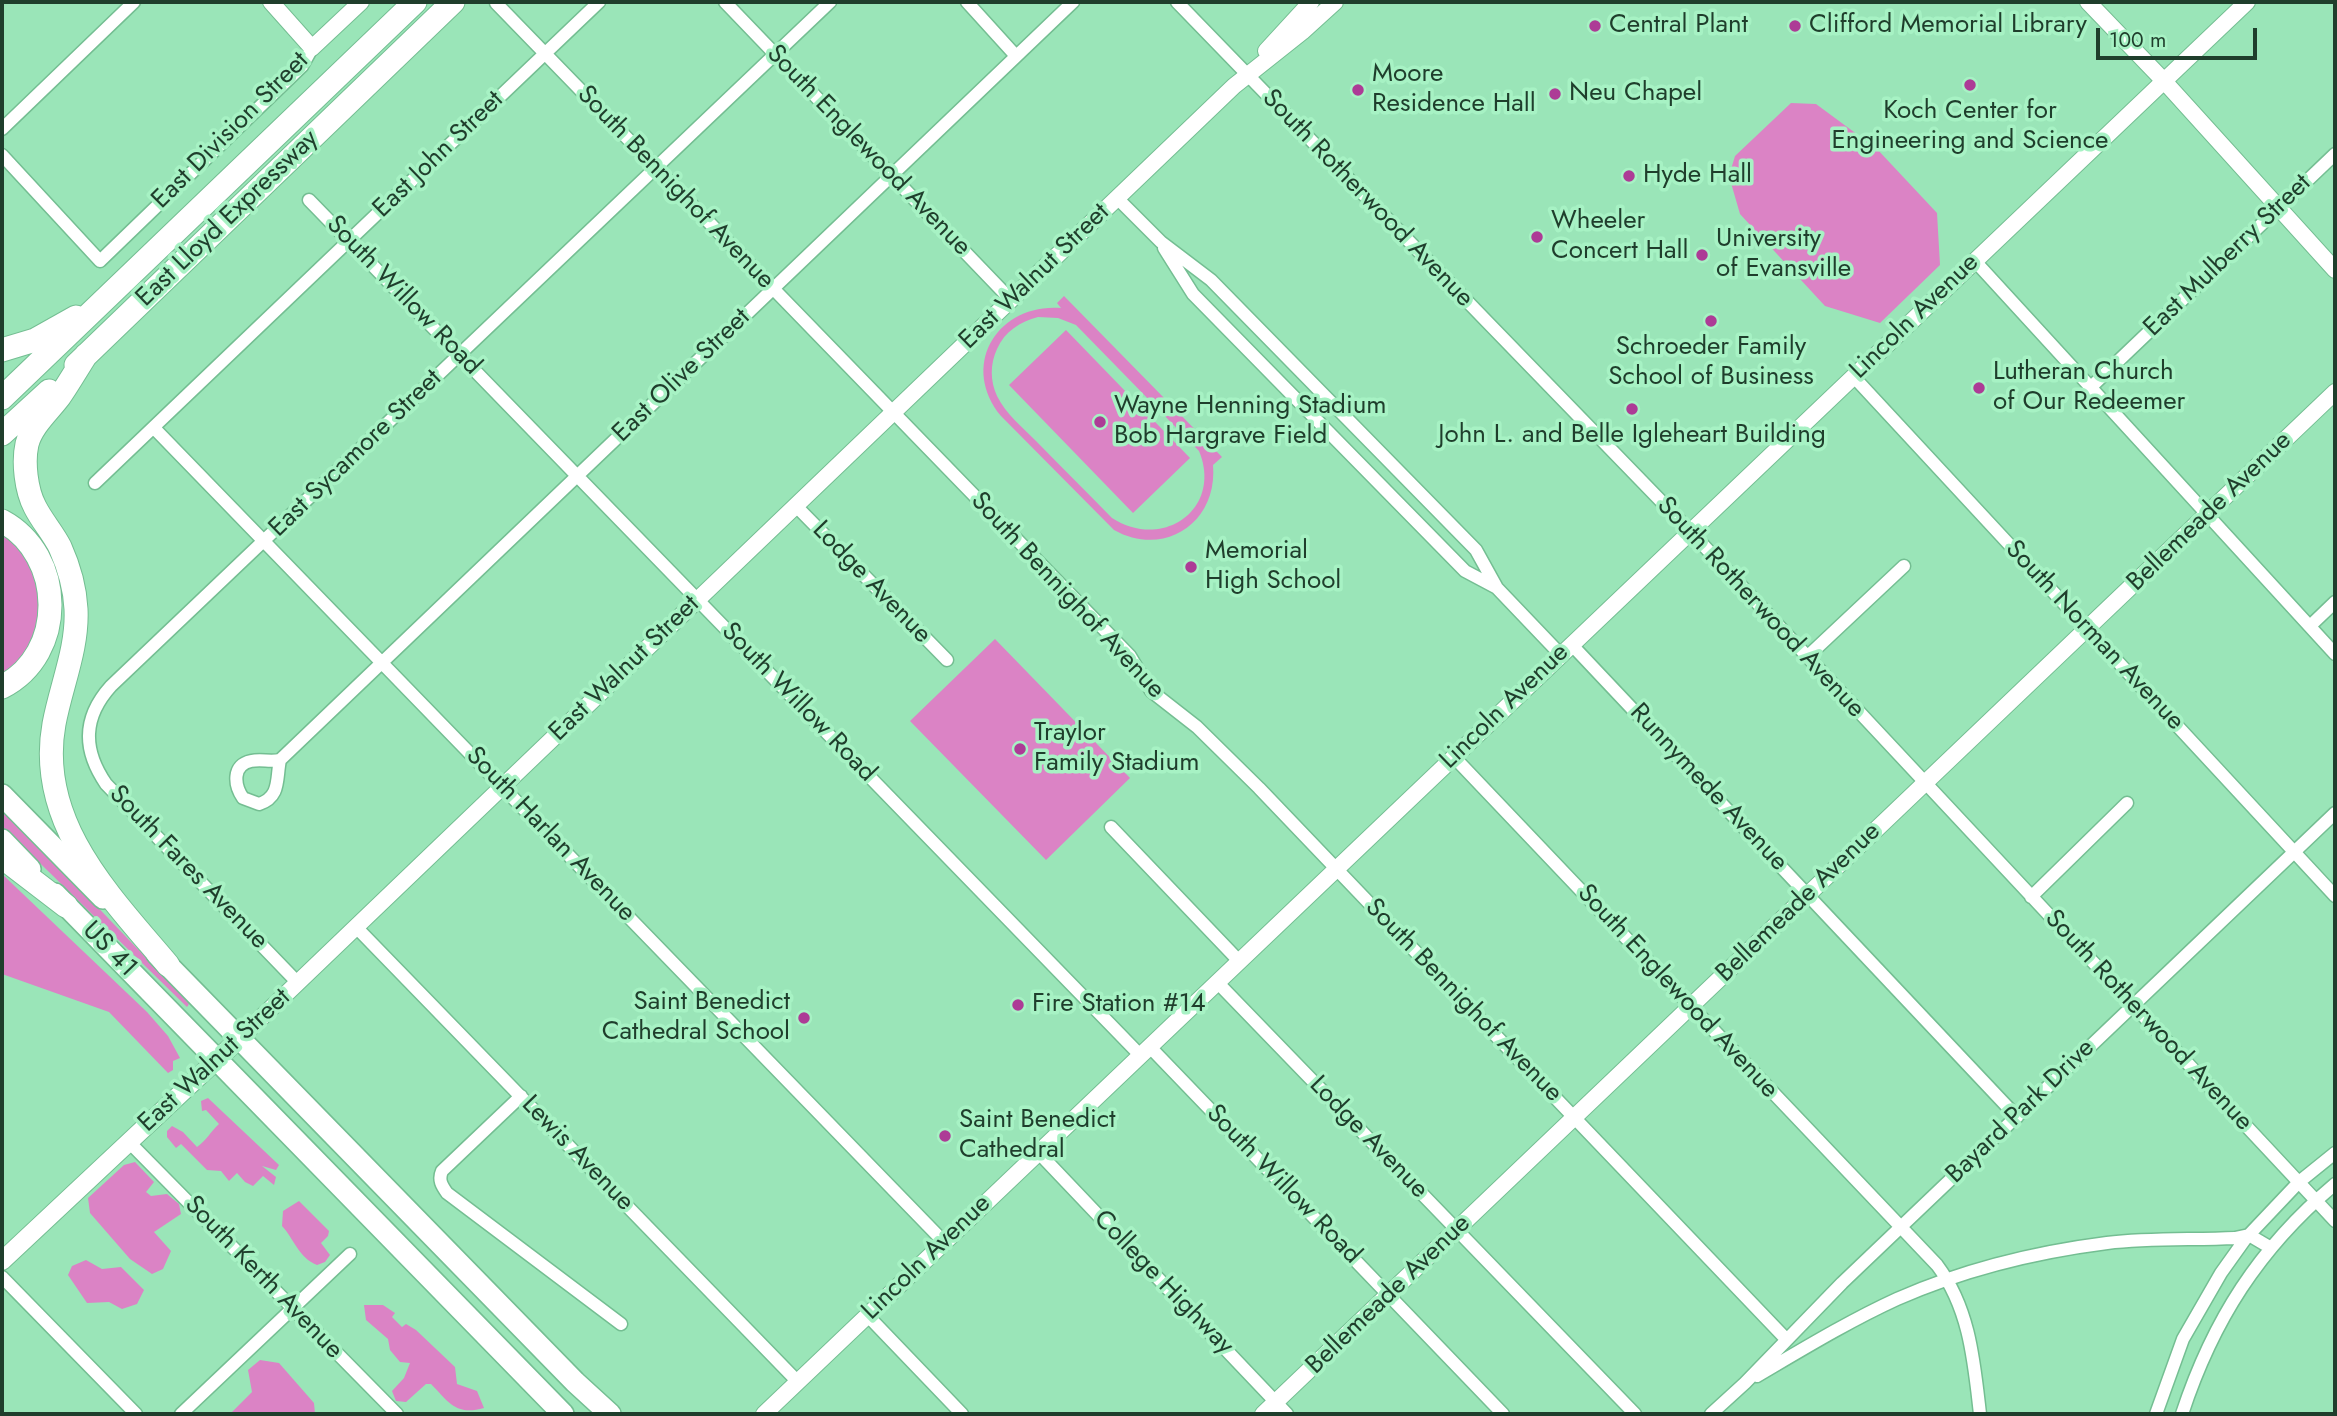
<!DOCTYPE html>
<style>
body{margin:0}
#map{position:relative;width:2337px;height:1416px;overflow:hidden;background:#9ae5b8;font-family:Jost,sans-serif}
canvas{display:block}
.frame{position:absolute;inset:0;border:4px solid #1f3e2c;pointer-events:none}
.scale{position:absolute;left:2096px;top:28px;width:161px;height:32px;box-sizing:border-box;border:4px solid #1f3e2c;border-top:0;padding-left:9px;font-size:21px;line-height:24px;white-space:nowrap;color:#1f3e2c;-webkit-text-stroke:5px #a7f2c4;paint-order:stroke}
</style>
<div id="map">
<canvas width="2337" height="1416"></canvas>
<div class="frame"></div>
<div class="scale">100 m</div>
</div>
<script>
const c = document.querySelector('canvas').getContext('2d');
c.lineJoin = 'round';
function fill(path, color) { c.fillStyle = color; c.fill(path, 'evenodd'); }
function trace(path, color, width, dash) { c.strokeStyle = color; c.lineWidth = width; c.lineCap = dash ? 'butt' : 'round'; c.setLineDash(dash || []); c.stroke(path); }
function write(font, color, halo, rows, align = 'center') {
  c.font = font + ' Jost,sans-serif'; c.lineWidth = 7; c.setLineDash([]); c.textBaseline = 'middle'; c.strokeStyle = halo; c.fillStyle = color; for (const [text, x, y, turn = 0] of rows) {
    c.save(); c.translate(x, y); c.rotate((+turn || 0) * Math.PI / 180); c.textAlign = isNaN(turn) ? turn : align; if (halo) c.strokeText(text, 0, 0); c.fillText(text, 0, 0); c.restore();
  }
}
fill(new Path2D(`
 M1791,103l25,1 61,45 60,64 3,52 -60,58 -55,-17 -85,-92 -11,-38 6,-20z
 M1064,296l158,161 -9,8c5,58 -49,93 -99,65l-113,-114c-42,-51 -3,-113 60,-108l-4,-5zM1038,317l20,1 18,7 123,126c24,58 -36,100 -87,67 -25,-26 -51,-51 -76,-77 -14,-14 -30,-27 -39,-45 -7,-15 -7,-32 0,-47 8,-18 23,-27 41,-32z
 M1066,330l124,128 -57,55 -124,-128z
 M2,533l25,23 16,37 -11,55 -30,30z
 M995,639l135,139 -84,82 -136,-139z
 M2,807l171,179 16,18 -2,3 -185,-181z
 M2,874l145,138 21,24 12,22 -7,3v9l-5,3 -59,-61 -107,-38z
 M208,1098l71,67 -3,5 -14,-4 14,11 -2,8 -11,-9 -10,10 -8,-4 -8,-9 -8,8 -8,-10 -14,-1 -26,-26 -5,4 -9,-11v-6l5,-5 11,6 14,15c9,-6 14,-16 22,-23l-13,-14 -4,1 -1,-10z
 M135,1162l19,20 -8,10 5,4 16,-2 12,10 2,10 -27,18 17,19 -8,18 -11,5 -22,-15 -40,-46 -2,-15 36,-33z
 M299,1201l30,30 -1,5 -7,7 9,12 -5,7 -8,3c-18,-7 -23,-26 -35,-39l1,-15z
 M86,1260l16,9 19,-2 23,23 -7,14 -15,5 -13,-7 -22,1 -19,-28 4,-9z
 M364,1305h19l12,8 -3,4 10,10 4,-3 10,6 39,37 2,17 20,7 7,17c-29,8 -35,-6 -53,-24h-5l-20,18 -10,-1 -4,-10 12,-13 6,-15 -10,-1 -10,-12 -2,-11 -22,-19z
 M260,1360l19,3 35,40 1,11h-85l22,-22 -4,-22z`), '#db83c5');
const minor = new Path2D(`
 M725,2l286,298
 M967,2l49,54
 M1177,2l513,529 645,690
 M496,3l634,653 21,35 46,36 62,61 527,551
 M2,129l132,-127
 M2,155l98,106 202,-195 10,-18
 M1117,198l44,44 50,38 265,270 21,38 63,66
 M309,200l831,855
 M1164,248l29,46 272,277 32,17
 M1974,260l361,394
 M1853,376l482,520
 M2091,387l244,-233
 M154,428l790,814
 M95,483l504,-481
 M796,506l151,154
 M2310,626l25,-24
 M1571,644l446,473
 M1807,657l97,-91
 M1453,756l484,509c33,44 37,97 43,149
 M280,760c-4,18 1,37 -21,44l-16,-6c-9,-13 -11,-33 8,-37 10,-2 19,1 29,-1l793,-758
 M1111,827l128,134
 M2031,897l96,-94
 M356,927l442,455
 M1217,982l418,432
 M298,983l-192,-199c-24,-35 -23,-67 5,-98l719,-684
 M1149,1046l354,368
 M521,1096l-79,75c-4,9 0,15 5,22l174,131
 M129,1142l268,272
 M1038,1152l249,262
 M2,1277l134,137
 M868,1316l94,98
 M1757,1376c46,-27 92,-55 140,-77 66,-29 139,-47 210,-56 43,-5 85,-3 128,-5l14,-3 22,13
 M181,1414l169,-160
 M1711,1414l34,-31 97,-100 493,-470
 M2156,1414l27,-75 38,-66 25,-35 53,-56 36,-29
 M2182,1414c31,-94 77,-166 153,-230`);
const tertiary = new Path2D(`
 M271,2l41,46 49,-46
 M2088,2l76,79 171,189
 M1266,51l45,-49
 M240,1038l994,-952 68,-54 33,-30
 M764,1414l1483,-1412
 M1263,1414l1072,-1022`);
const secondary = new Path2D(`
 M2,1261l238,-223`);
const trunk = new Path2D(`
 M2,795l101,103
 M2,840l28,29
 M55,894l508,520
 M157,954l418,428 35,32`);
const motorway = new Path2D(`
 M2,350l33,-10 41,-23
 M86,355c-9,14 -17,28 -26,41 -11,15 -28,29 -33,48 -4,18 -1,46 8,63 7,14 18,26 25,40 9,20 15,41 16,62 2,39 -15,77 -22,115 -18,99 56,172 114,241
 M76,365l377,-363
 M2,398l413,-396
 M2,434l47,-43
 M2,521c63,34 65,133 0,166
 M2,857l64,49`);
trace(minor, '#74be92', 15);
trace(tertiary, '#74be92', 18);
trace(secondary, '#74be92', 20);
trace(trunk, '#74be92', 24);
trace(motorway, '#74be92', 25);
trace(minor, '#fff', 12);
trace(tertiary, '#fff', 16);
trace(secondary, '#fff', 18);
trace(trunk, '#fff', 21);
trace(motorway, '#fff', 23);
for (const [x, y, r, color] of [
 [1595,26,7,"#ad3b96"],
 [1795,26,7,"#ad3b96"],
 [1970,85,7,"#ad3b96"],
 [1358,90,7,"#ad3b96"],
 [1555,94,7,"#ad3b96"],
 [1629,176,7,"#ad3b96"],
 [1537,237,7,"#ad3b96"],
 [1702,255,7,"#ad3b96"],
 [1711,321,7,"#ad3b96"],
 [1979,388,7,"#ad3b96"],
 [1632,409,7,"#ad3b96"],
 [1100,422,7,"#ad3b96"],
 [1191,567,7,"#ad3b96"],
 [1020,749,7,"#ad3b96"],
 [1018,1005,7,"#ad3b96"],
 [804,1018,7,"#ad3b96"],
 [945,1136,7,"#ad3b96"]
]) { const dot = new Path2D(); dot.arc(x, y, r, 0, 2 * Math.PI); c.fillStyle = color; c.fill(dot); trace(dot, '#a7f2c4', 2.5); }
write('26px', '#1f3e2c', '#a7f2c4', [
 ["Central Plant",1609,26],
 ["Clifford Memorial Library",1809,26],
 ["Moore",1372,75],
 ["Residence Hall",1372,105],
 ["Neu Chapel",1569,94],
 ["Koch Center for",1970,112,"center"],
 ["Engineering and Science",1970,142,"center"],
 ["Hyde Hall",1643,176],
 ["Wheeler",1551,222],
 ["Concert Hall",1551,252],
 ["University",1716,240],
 ["of Evansville",1716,270],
 ["Schroeder Family",1711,348,"center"],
 ["School of Business",1711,378,"center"],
 ["Lutheran Church",1993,373],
 ["of Our Redeemer",1993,403],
 ["Wayne Henning Stadium",1114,407],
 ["Bob Hargrave Field",1114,437],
 ["John L. and Belle Igleheart Building",1632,436,"center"],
 ["Memorial",1205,552],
 ["High School",1205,582],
 ["Traylor",1034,734],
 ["Family Stadium",1034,764],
 ["Saint Benedict",790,1003,"right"],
 ["Cathedral School",790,1033,"right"],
 ["Fire Station #14",1032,1005],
 ["Saint Benedict",959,1121],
 ["Cathedral",959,1151]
], 'left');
write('26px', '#1f3e2c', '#a7f2c4', [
 ["East Division Street",231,131,-45],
 ["South Englewood Avenue",868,151,46],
 ["East John Street",439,155,-44],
 ["South Bennighof Avenue",675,188,46],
 ["South Rotherwood Avenue",1367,199,46],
 ["East Lloyd Expressway",228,219,-44],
 ["East Mulberry Street",2228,256,-44],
 ["East Walnut Street",1035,277,-44],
 ["South Willow Road",403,296,46],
 ["Lincoln Avenue",1915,317,-44],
 ["East Olive Street",682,376,-44],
 ["East Sycamore Street",356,454,-44],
 ["Bellemeade Avenue",2210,512,-44],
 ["Lodge Avenue",871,583,46],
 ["South Bennighof Avenue",1067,596,47],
 ["South Rotherwood Avenue",1760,608,47],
 ["South Norman Avenue",2094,636,47],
 ["East Walnut Street",625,669,-44],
 ["South Willow Road",798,703,46],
 ["Lincoln Avenue",1505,707,-44],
 ["Runnymede Avenue",1708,788,47],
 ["South Harlan Avenue",550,835,46],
 ["South Fares Avenue",188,868,46],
 ["Bellemeade Avenue",1799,903,-44],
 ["US 41",109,950,46],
 ["South Englewood Avenue",1677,992,47],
 ["South Bennighof Avenue",1463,1001,46],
 ["South Rotherwood Avenue",2148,1021,47],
 ["East Walnut Street",215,1061,-43],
 ["Bayard Park Drive",2021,1112,-44],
 ["Lodge Avenue",1368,1138,46],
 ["Lewis Avenue",577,1154,46],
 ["South Willow Road",1283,1185,46],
 ["Lincoln Avenue",927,1258,-44],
 ["South Kerth Avenue",263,1278,46],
 ["College Highway",1163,1283,46],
 ["Bellemeade Avenue",1389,1295,-44]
]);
</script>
